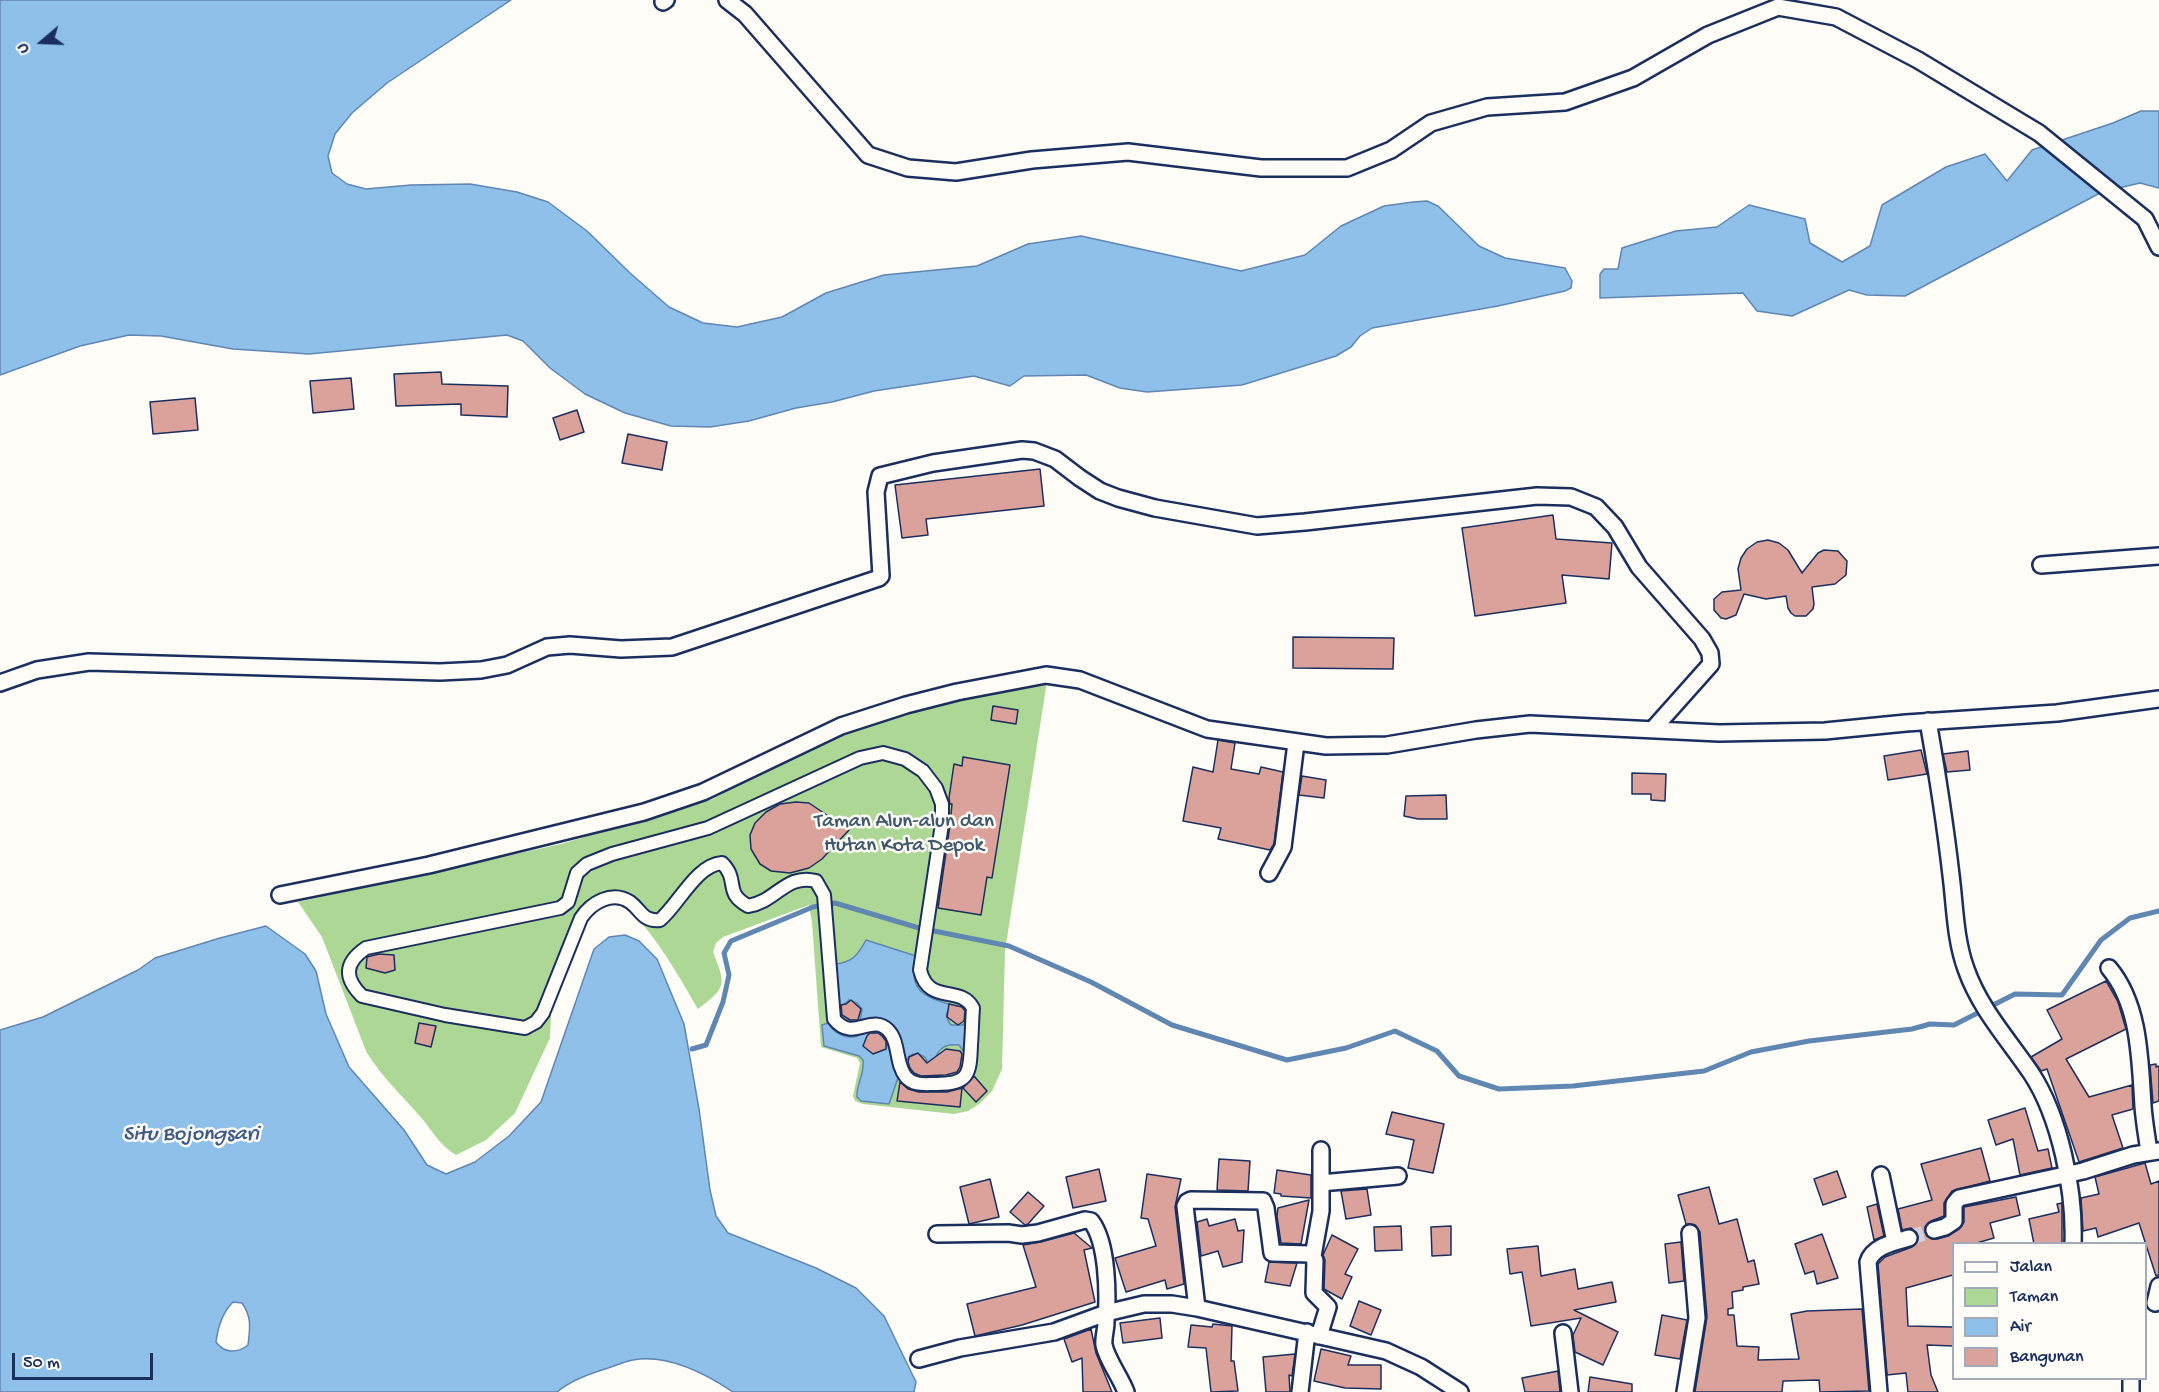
<!DOCTYPE html>
<style>
body{margin:0}
#map{position:relative;width:2159px;height:1392px;overflow:hidden;background:#fdfcf7;font-family:"Gochi Hand",sans-serif}
canvas{display:block}
.legend{position:absolute;left:1952px;top:1242px;width:195px;height:138px;box-sizing:border-box;background:#fdfcf7;border:2px solid #a3aaba;margin:0;padding:8px 10px;list-style:none;font-size:18px;color:#1b2f5e}
.legend li{display:flex;align-items:center;gap:12px;height:30px}
.legend b{width:30px;border:2px solid #a3aaba}
.north{position:absolute;left:12px;top:12px;width:60px;height:60px;-webkit-text-stroke:4px #fdfcf7;paint-order:stroke;rotate:251deg;font-size:16px;font-weight:700;line-height:24px;text-align:center;color:#1b2f5e}
.north::after{content:'';display:block;margin:auto;width:21px;height:27px;background:#1b2f5e;clip-path:polygon(50% 0,100% 100%,50% 72%,0 100%)}
.scale{position:absolute;left:12px;top:1353px;width:141px;height:27px;box-sizing:border-box;border:3px solid #1b2f5e;border-top:0;padding-left:8px;font-size:18px;line-height:21px;white-space:nowrap;color:#1b2f5e;-webkit-text-stroke:4px #fdfcf7;paint-order:stroke}
</style>
<div id="map">
<canvas width="2159" height="1392"></canvas>
<ul class="legend">
<li><b style="height:8px;background:#fdfcf7"></b>Jalan</li>
<li><b style="height:16px;background:#add795"></b>Taman</li>
<li><b style="height:16px;background:#8ec0ea"></b>Air</li>
<li><b style="height:16px;background:#dba19b"></b>Bangunan</li>
</ul>
<div class="north">U</div>
<div class="scale">50 m</div>
</div>
<script>
const c = document.querySelector('canvas').getContext('2d');
c.lineJoin = 'round';
function fill(path, color) { c.fillStyle = color; c.fill(path, 'evenodd'); }
function trace(path, color, width, dash) { c.strokeStyle = color; c.lineWidth = width; c.lineCap = dash ? 'butt' : 'round'; c.setLineDash(dash || []); c.stroke(path); }
function write(font, color, halo, rows, align = 'center') {
  c.font = font + ' "Gochi Hand",sans-serif'; c.lineWidth = 5; c.setLineDash([]); c.textBaseline = 'middle'; c.strokeStyle = halo; c.fillStyle = color; for (const [text, x, y, turn = 0] of rows) {
    c.save(); c.translate(x, y); c.rotate((+turn || 0) * Math.PI / 180); c.textAlign = isNaN(turn) ? turn : align; if (halo) c.strokeText(text, 0, 0); c.fillText(text, 0, 0); c.restore();
  }
}
fill(new Path2D(`
 M1047,681l-42,270 -3,118 -10,22 -13,13 -11,7 -14,3 -91,-10 -8,-3 -2,-5 7,-33 -3,-5 -36,-11 -9,-125 -3,-17 -86,32 -7,6 -3,9c13,33 14,35 -15,57 -14,-24 -51,-91 -76,-102 -13,-6 -24,1 -33,10l-38,96 -1,25 -35,75 -29,27 -30,15c-15,-9 -22,-21 -32,-34 -20,-24 -43,-44 -58,-70l-44,-114 -24,-35 263,-58 152,-45 70,-39 63,-28 88,-30z`), '#add795');
const water = new Path2D(`
 M0,0h511l-124,83 -35,30 -17,21 -7,22 4,17 15,11 19,5 45,-4 59,-1 47,8 31,10 39,29 43,42 39,34 34,16 34,4 45,-10 44,-24 58,-18 93,-9 51,-22 53,-8 160,35 64,-16 36,-29 43,-20 29,-4 14,-1 11,5 41,40 26,12 60,10 7,13 -1,7 -6,3 -67,15 -126,22 -12,8 -9,11 -15,9 -94,29 -95,7 -27,-4 -34,-13 -62,1 -14,10 -36,-10 -100,15 -42,11 -36,6 -47,13 -39,6 -39,-1 -46,-13 -40,-19 -35,-26 -27,-27 -16,-6 -198,19 -76,-5 -72,-13 -32,-1 -49,11 -80,29z
 M2141,111h18v77l-19,-5 -38,9 -197,104 -38,-1 -18,-5 -57,26 -35,-5 -14,-18 -143,5v-24l4,-5h14l4,-21 54,-17 41,-4 32,-22 56,14 5,24 32,19 28,-16 12,-41 64,-38 39,-13 22,27 25,-31 81,-27z
 M266,926l39,28 11,17 10,43 23,53 55,63 23,35 19,9 29,-12 34,-26 32,-34 53,-153 15,-12 16,-2 14,6 18,18 27,65 15,85 11,81 6,26 12,17 88,35 40,20 28,28 32,66 -2,10h-181c-27,-18 -66,-38 -100,-32 -10,2 -21,7 -31,10 -16,5 -32,11 -45,22h-557v-362l43,-13 95,-47 17,-12 65,-20zM233,1302l9,1c10,14 8,25 6,42 -11,9 -24,8 -32,-3 2,-16 6,-29 17,-40z
 M866,940l50,16c-8,32 5,41 36,49 -7,8 -7,12 -1,20h12l4,-6v37l-8,-11c-22,-3 -30,16 -19,33h-17c7,-9 7,-12 2,-21 -4,-2 -10,-5 -14,-2 -9,5 -18,39 -22,49l-28,-3 -4,-4c-1,-12 8,-24 6,-37l-4,-4 -35,-10 -2,-21 6,-2c6,11 18,16 30,13l4,-27 -5,-6 -8,-3 -10,9 -5,-45c18,-1 24,-9 32,-24z`);
fill(water, '#8ec0ea');
trace(water, '#6086b2', 1.5);
trace(new Path2D(`
 M692,1049l14,-4 17,-43 6,-27 -5,-22 7,-12 82,-34 22,-4 84,25 90,18 82,36 81,43 115,35 59,-12 49,-17 42,20 22,25 40,13 74,-3 131,-15 47,-19 58,-11 103,-12 18,-5 24,1 61,-31 47,1 39,-55 29,-22 29,-7`), '#6086b2', 5);
const building = new Path2D(`
 M441,372l1,12 66,2 -1,31 -46,-2v-11l-65,2 -2,-32z
 M351,378l3,31 -41,4 -3,-32z
 M195,398l3,32 -45,4 -3,-32z
 M577,410l7,22 -24,8 -7,-22z
 M628,434l39,8 -5,28 -40,-7z
 M1040,469l4,37 -118,13 2,16 -26,3 -7,-53z
 M1553,515l3,24 56,4 -3,36 -47,-4 4,28 -91,13 -13,-88z
 M1768,540l11,3 9,7 14,23 16,-20 6,-3 14,1 9,10 -1,14 -11,9 -23,3 2,17 -1,5 -7,7h-11l-4,-3 -3,-5 -2,-12 -20,3 -22,-5 -8,21 -10,4 -5,-1 -7,-8v-11l8,-7 19,-2 -3,-21 3,-11 6,-9 10,-7z
 M1293,637l101,1 -1,31 -100,-1z
 M993,706l25,4 -2,14 -25,-4z
 M1218,740l17,3 -4,26 28,5 2,-7 22,5 -9,72 -4,6 -52,-11 3,-11 -38,-7 10,-54 20,5z
 M1921,750l6,24 -39,6 -4,-24z
 M1968,751l2,19 -23,2 -4,-18z
 M963,757l47,8 -18,113 -5,-1 -6,38 -43,-7 12,-83 2,-21h-2l-1,-6 5,-34 8,2z
 M1632,773l34,1 -1,27 -14,-1v-6h-19z
 M1302,776l24,4 -2,18 -25,-3z
 M1446,795l1,24h-29l-14,-3 2,-20z
 M796,802l13,1 40,27 -27,29 -13,9 -19,5 -19,-2 -11,-7 -9,-15 -1,-14 5,-12 11,-11 14,-8z
 M379,954l15,1 1,15 -10,3 -19,-5 1,-11z
 M2106,981l12,21 8,27 -60,30 23,38 43,-12 1,24 -21,6 11,33 -44,14 -32,-93 -6,2 -10,-14 31,-18 -15,-29z
 M851,1000l10,9 -3,11h-8l-8,-5 -1,-10 5,-1z
 M949,1004l13,3 3,4 -1,10 -6,4 -11,-8z
 M419,1023l17,3 -5,21 -16,-4z
 M870,1033h8l4,3 4,5v8l-13,5 -10,-8 4,-10z
 M946,1049l14,2 2,3 -2,13 -3,5 -11,3 -25,1 -7,-3 -4,-5 -2,-6 1,-5 9,-4 9,10z
 M2156,1064v3l3,-1v35l-6,2 -3,-38z
 M974,1076l13,15 -11,11 -13,-14z
 M900,1082l8,7 11,3h28l15,-4 -2,19 -63,-6z
 M2025,1108l13,43 10,-2 4,19 -32,7 -7,-36 -17,6 -8,-25z
 M1392,1112l52,12 -11,49 -25,-5 6,-28 -28,-6z
 M1981,1148l9,33 -38,10 -8,12v13l-13,5 -6,6 2,9 10,3 11,-3 11,-7 5,-7v-15l52,-10 4,18 -30,8 4,15 -21,6h-20v31l-47,13 2,38 45,1v19l-26,-1 4,30 7,17h-30l-2,-19 -19,2 -9,-111 7,-7 27,-10 6,-6v-6l-3,-4 -4,-3 -9,2 -4,-21 34,-9 -11,-36z
 M1219,1159l31,2 -2,30 -31,-1z
 M2145,1163l6,21 8,-3v94l-3,1 -17,-53 -41,14 -2,-9 -13,3 -2,-33 18,-4 -4,-17z
 M1099,1169l7,32 -33,7 -7,-31z
 M1277,1170l34,5v23l-30,-2v-2l-7,-1z
 M1837,1171l9,26 -23,8 -9,-26z
 M1147,1174l34,5 -6,28 9,77 -17,5 -2,-9 -39,12 -11,-34 41,-12 -8,-27 -7,-1z
 M990,1179l9,38 -30,7 -9,-37z
 M1709,1187l10,37 18,-5 11,43 6,-2 5,24 -16,3v3l-11,2 1,16 -5,1v6h6l3,31 22,1 -1,13 41,-1 -8,-45 16,-3 55,-2 7,82 -49,1 -1,-12 -36,1 -1,11h-87l12,-75 -7,-85 -5,-7 -9,-1 -8,-29z
 M1367,1189l4,26 -25,4 -5,-28z
 M1028,1192l16,14 -16,18 -3,1 -15,-13z
 M1309,1200l-8,44 -20,-1 -4,-27 1,-8z
 M2062,1203v41h-28l-5,-25 30,-7 -2,-8z
 M1877,1204l7,32 -10,4 -7,-33z
 M1207,1219l2,7 26,-7 3,12 6,-1 -2,32 -19,5 -5,-16 -17,5 -4,-34z
 M1401,1226l1,24 -27,1 -1,-24z
 M1451,1226v29l-19,1 -1,-29z
 M1074,1233l18,15 -8,2 11,52 -73,23 -47,11 -8,-32 69,-17 -13,-42 17,-3z
 M1822,1234l16,44 -21,6 -3,-13 -9,3 -10,-30z
 M1332,1235l26,14 -13,25 7,3 -10,22 -18,-10 1,-29 -2,-5z
 M1681,1242l3,39 -15,2 -4,-39z
 M1538,1246l3,30 34,-7 3,20 34,-7 4,20 -42,8 44,22 -15,33 -28,-13 -2,-17 8,-17 -50,8 -9,-54 -12,2 -3,-25z
 M1269,1262l28,1 -7,23 -25,-4z
 M1359,1301l22,9 -10,25 -21,-9z
 M1662,1315l25,5 -7,39 -25,-4z
 M1160,1318l2,20 -39,5 -3,-20z
 M1213,1324l19,2 -1,35h3l4,30 -27,1 -5,-44 -18,-1 3,-22 21,2z
 M1091,1329l5,24 16,39h-29l-1,-34 -10,4 -8,-23z
 M1321,1349l30,7 -3,9h33v24l-36,-1 -31,-7z
 M1295,1354l-3,22 -3,-1 1,17h-24l-3,-35z
 M1558,1371l2,21h-35l-3,-14z
 M1590,1377l42,7v8h-44z`);
fill(building, '#dba19b');
trace(building, '#1b2f5e', 1.5);
trace(new Path2D(`
 M1909,1238l25,-8`), '#d0d3d8', 15, [15, 8]);
const pedestrian = new Path2D(`
 M883,753l22,6 18,12 13,17 6,16v20l-22,146c9,36 40,14 53,38 -1,12 -1,24 -2,37 -1,29 -2,39 -35,39 -12,0 -22,2 -30,-7 -11,-13 -6,-35 -18,-47 -17,-17 -35,13 -54,-11l-10,-124 -8,-14c-30,-8 -40,21 -68,25 -25,-14 -8,-25 -26,-43 -26,2 -43,41 -62,57 -17,2 -18,-9 -30,-18 -18,-12 -39,1 -49,16l-38,95 -7,9 -11,6 -80,-13 -83,-19c-18,-18 -18,-33 4,-48l194,-40 8,-6 9,-29 10,-9 25,-10 96,-26 152,-70z`);
const minor = new Path2D(`
 M727,0l18,14 123,141 40,13 48,4 76,-12 96,-8 133,16h86l44,-18 40,-27 56,-16 78,-5 68,-24 75,-43 70,-28 58,10 82,43 121,73 106,86 14,28
 M663,2l3,-2
 M2041,565l118,-9
 M0,683l37,-13 52,-8 351,10 41,-2 26,-5 40,-18 23,-2 51,4 51,-2 207,-69 2,-2 -5,-84 4,-16 53,-13 89,-13 12,1 21,8 25,19 20,13 18,7 37,10 102,18 48,-4 232,-26 34,1 25,10 19,20 24,40 63,72 8,14 1,11 -57,64
 M1928,721c9,51 17,102 23,154 4,31 4,64 15,94 14,40 42,70 65,104 29,44 44,118 42,171
 M1269,873l14,-26 13,-104
 M280,895l149,-30 215,-53 59,-20 138,-66 65,-21 51,-13 89,-17 34,5 127,49 119,17 61,-1 89,-15 54,-6 189,9 106,-2 81,-8 151,-10 102,-14
 M2109,968c31,37 31,92 34,138 1,15 4,31 6,46
 M1881,1175l14,67
 M1321,1183l77,-7
 M1934,1230l11,-3 9,-6v-17l5,-6 124,-27 50,-16 26,-4
 M937,1234l71,-1 14,2 16,-2 47,-13 6,1c17,22 17,74 15,101 0,8 -3,16 -2,23 3,15 16,31 22,47
 M1313,1256l8,-45v-61
 M2155,1303l4,-17
 M1197,1308l-12,-102 2,-4 4,-2 72,1 3,7 6,45 38,1 5,6 -1,33 14,14 -9,29
 M1563,1333l7,59
 M919,1359l41,-11 94,-16 52,-19 38,-9h28l25,4 189,43 35,16 39,25
 M2131,1378v14
 M1300,1392l7,-60
 M1685,1392l12,-74 -7,-85
 M1879,1392l-11,-130c5,-16 27,-20 41,-24`);
trace(pedestrian, '#1b2f5e', 16);
trace(minor, '#1b2f5e', 20);
trace(pedestrian, '#fdfcf7', 12);
trace(minor, '#fdfcf7', 15);
write('21px', '#40596c', '#fdfcf7', [
 ["Taman Alun-alun dan",904,823],
 ["Hutan Kota Depok",904,847]
]);
write('italic 22px', '#3e5a88', '#fdfcf7', [
 ["Situ Bojongsari",191,1136]
]);
</script>
